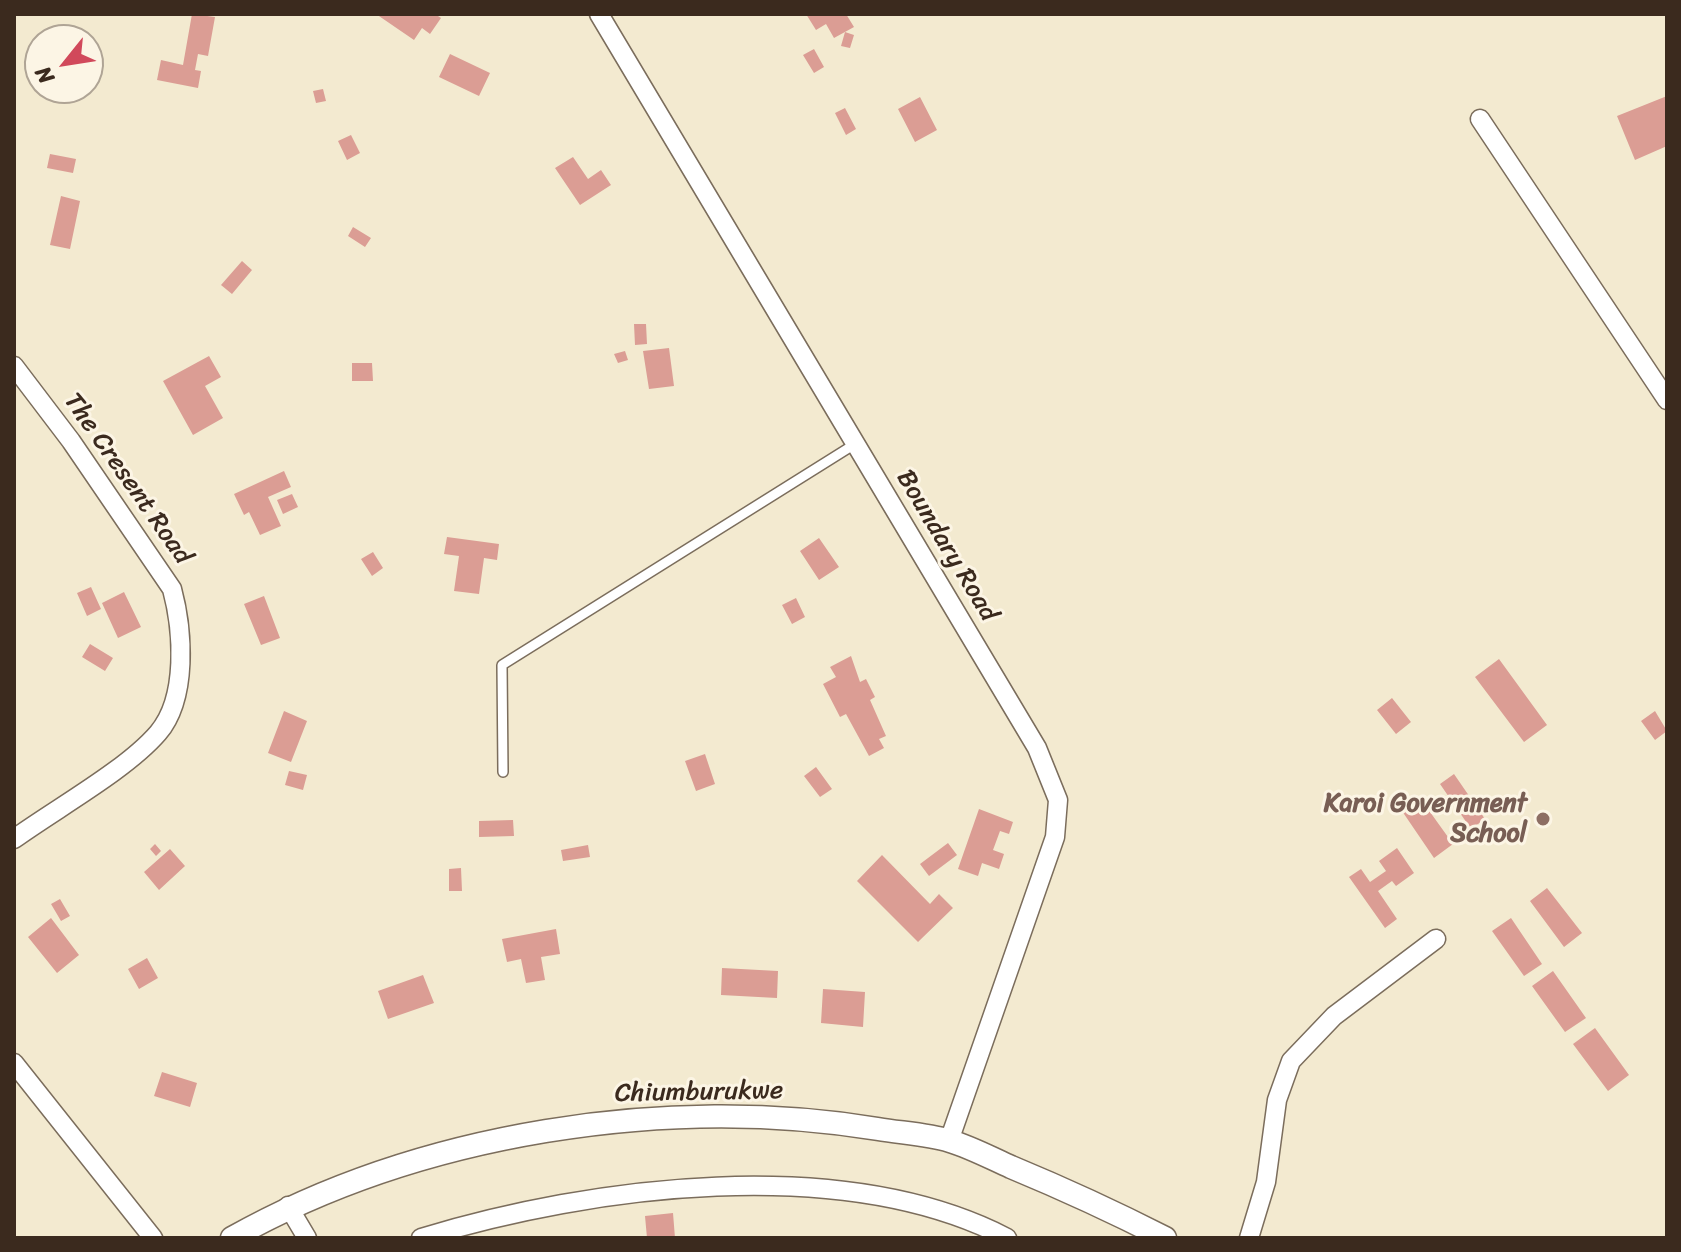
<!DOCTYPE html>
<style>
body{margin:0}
#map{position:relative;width:1681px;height:1252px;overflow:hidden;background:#f3ead0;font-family:Sriracha,sans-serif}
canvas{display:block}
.frame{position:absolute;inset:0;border:16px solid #3b2a1e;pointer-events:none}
.north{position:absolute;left:24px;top:24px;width:80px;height:80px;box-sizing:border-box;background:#fcf5e5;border:2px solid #afa495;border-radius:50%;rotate:240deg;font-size:22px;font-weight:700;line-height:32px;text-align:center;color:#3b2a1e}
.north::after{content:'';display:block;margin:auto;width:28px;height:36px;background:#d1495b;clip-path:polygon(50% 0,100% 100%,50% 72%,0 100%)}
</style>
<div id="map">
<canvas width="1681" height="1252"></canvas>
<div class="frame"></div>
<div class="north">N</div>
</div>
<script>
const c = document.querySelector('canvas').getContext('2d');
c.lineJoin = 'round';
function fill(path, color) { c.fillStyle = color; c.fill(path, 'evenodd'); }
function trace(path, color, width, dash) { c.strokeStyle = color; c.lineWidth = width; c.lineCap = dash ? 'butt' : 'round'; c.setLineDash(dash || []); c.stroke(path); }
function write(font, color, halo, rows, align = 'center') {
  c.font = font + ' Sriracha,sans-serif'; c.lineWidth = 6; c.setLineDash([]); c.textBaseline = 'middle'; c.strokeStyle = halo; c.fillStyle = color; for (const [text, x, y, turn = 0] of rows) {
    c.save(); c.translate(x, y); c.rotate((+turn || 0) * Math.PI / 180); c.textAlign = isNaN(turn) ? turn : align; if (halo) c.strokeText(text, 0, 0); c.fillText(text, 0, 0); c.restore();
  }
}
fill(new Path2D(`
 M192,14l23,3 -7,39 -10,-2 -3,16 6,1 -3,17 -41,-8 4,-20 22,5z
 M376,14h59l6,4 -11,16 -8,-6 -8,12z
 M806,14h40l8,13 -20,11 -8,-14 -10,6z
 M845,32l9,3 -4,13 -9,-2z
 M814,49l10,18 -10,6 -11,-18z
 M450,54l40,19 -11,23 -40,-19z
 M323,89l3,12 -10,2 -3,-12z
 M1667,96v50l-32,14 -18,-44z
 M920,97l17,33 -22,12 -17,-33z
 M845,108l11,21 -10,6 -11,-22z
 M351,135l9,18 -13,7 -9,-19z
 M50,154l26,5 -3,14 -26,-5z
 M573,157l15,22 13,-9 10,15 -31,20 -25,-37z
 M61,196l19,5 -10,48 -20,-4z
 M353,227l18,11 -6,9 -17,-11z
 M242,261l10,9 -20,24 -11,-9z
 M634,324h12l1,20 -12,1z
 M669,348l5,38 -25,3 -6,-38z
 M625,351l3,9 -10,3 -4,-9z
 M209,356l12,21 -16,9 18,32 -30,17 -30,-54z
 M352,363h20l1,18h-21z
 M284,471l7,16 -23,10 13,29 -21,9 -11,-23 -5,3 -10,-21z
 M292,494l6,13 -15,7 -6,-14z
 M447,537l52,7 -2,16 -13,-2 -5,36 -25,-3 5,-35 -15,-2z
 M819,538l20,29 -20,13 -19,-29z
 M373,552l10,16 -11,8 -11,-17z
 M91,587l10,22 -14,7 -10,-23z
 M124,592l17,35 -23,11 -16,-35z
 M264,596l16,42 -19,7 -17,-41z
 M796,598l9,19 -13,7 -10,-19z
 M90,644l23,14 -8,13 -23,-14z
 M851,656l9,26 6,-3 9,18 -5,3 16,36 -7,3 5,9 -15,8 -23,-42 -6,3 -17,-33 13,-7 -6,-10z
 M1499,659l48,66 -23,17 -49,-65z
 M1392,698l19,24 -15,12 -19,-24z
 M284,711l23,10 -16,41 -23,-9z
 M1655,711l12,20 -12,9 -14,-19z
 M705,754l10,30 -19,7 -11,-30z
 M816,767l16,22 -12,8 -16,-21z
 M289,771l18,4 -4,15 -18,-5z
 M1454,774l31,45 -14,10 -31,-45z
 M1420,798l33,46 -19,14 -32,-47z
 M979,809l34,13 -4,12 -9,-3 -7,19 11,4 -5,15 -17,-6 -4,13 -20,-7z
 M513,820l1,16 -35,1v-16z
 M948,843l9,12 -28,21 -9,-12z
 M155,844l6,7 -5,5 -6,-7z
 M588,845l2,12 -27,4 -2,-11z
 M1397,848l17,25 -18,13 -4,-5 -14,10 19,28 -12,9 -36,-51 12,-8 9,13 16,-11 -7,-10z
 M170,849l15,17 -26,24 -15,-18z
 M882,855l48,49 9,-10 14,14 -35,34 -61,-61z
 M461,868l1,23h-13v-22z
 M1547,888l35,45 -18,14 -34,-46z
 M60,899l10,17 -9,5 -10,-17z
 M51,918l28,37 -22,18 -29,-36z
 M1511,918l31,46 -18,12 -32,-45z
 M556,929l4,25 -19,3 4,23 -19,3 -5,-24 -14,3 -5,-23z
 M147,958l11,20 -19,11 -11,-20z
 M722,968l56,3 -1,27 -56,-3z
 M1553,971l33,47 -21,14 -33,-46z
 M423,975l11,28 -46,16 -10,-28z
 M823,989l42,3 -2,35 -42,-4z
 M1595,1028l34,47 -21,16 -35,-47z
 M162,1072l35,11 -7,24 -36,-11z
 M673,1213l2,25h-28l-2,-22z`), '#db9d94');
const service = new Path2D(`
 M503,772l-1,-107 353,-221`);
const minor = new Path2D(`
 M599,14l438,734 21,52 -3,37 -106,304
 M1480,119l187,281
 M14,366l57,75 101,148c11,41 16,109 -14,144 -32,37 -101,75 -144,106
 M14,1063l139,175
 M288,1206l19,32
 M421,1238c171,-52 422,-85 586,0
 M1249,1238l17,-56 11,-82 14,-39 43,-45 102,-77`);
const tertiary = new Path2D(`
 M232,1238c187,-105 435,-144 646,-109 23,4 49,5 72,12 20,6 41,17 61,26 53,22 103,45 154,71`);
trace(service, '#7b6d5c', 12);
trace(minor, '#7b6d5c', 21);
trace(tertiary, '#7b6d5c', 25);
trace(service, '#fff', 9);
trace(minor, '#fff', 18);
trace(tertiary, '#fff', 22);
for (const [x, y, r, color] of [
 [1543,819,8,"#8d6e63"]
]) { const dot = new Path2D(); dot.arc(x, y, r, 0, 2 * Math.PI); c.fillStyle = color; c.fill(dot); trace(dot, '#fcf5e5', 3); }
write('26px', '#3b2a1e', '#fcf5e5', [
 ["The Cresent Road",127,479,55],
 ["Boundary Road",946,546,59],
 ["Chiumburukwe",699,1093,-1]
]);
write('bold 26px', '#785e54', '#fcf5e5', [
 ["Karoi Government",1527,804],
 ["School",1527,834]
], 'right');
</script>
